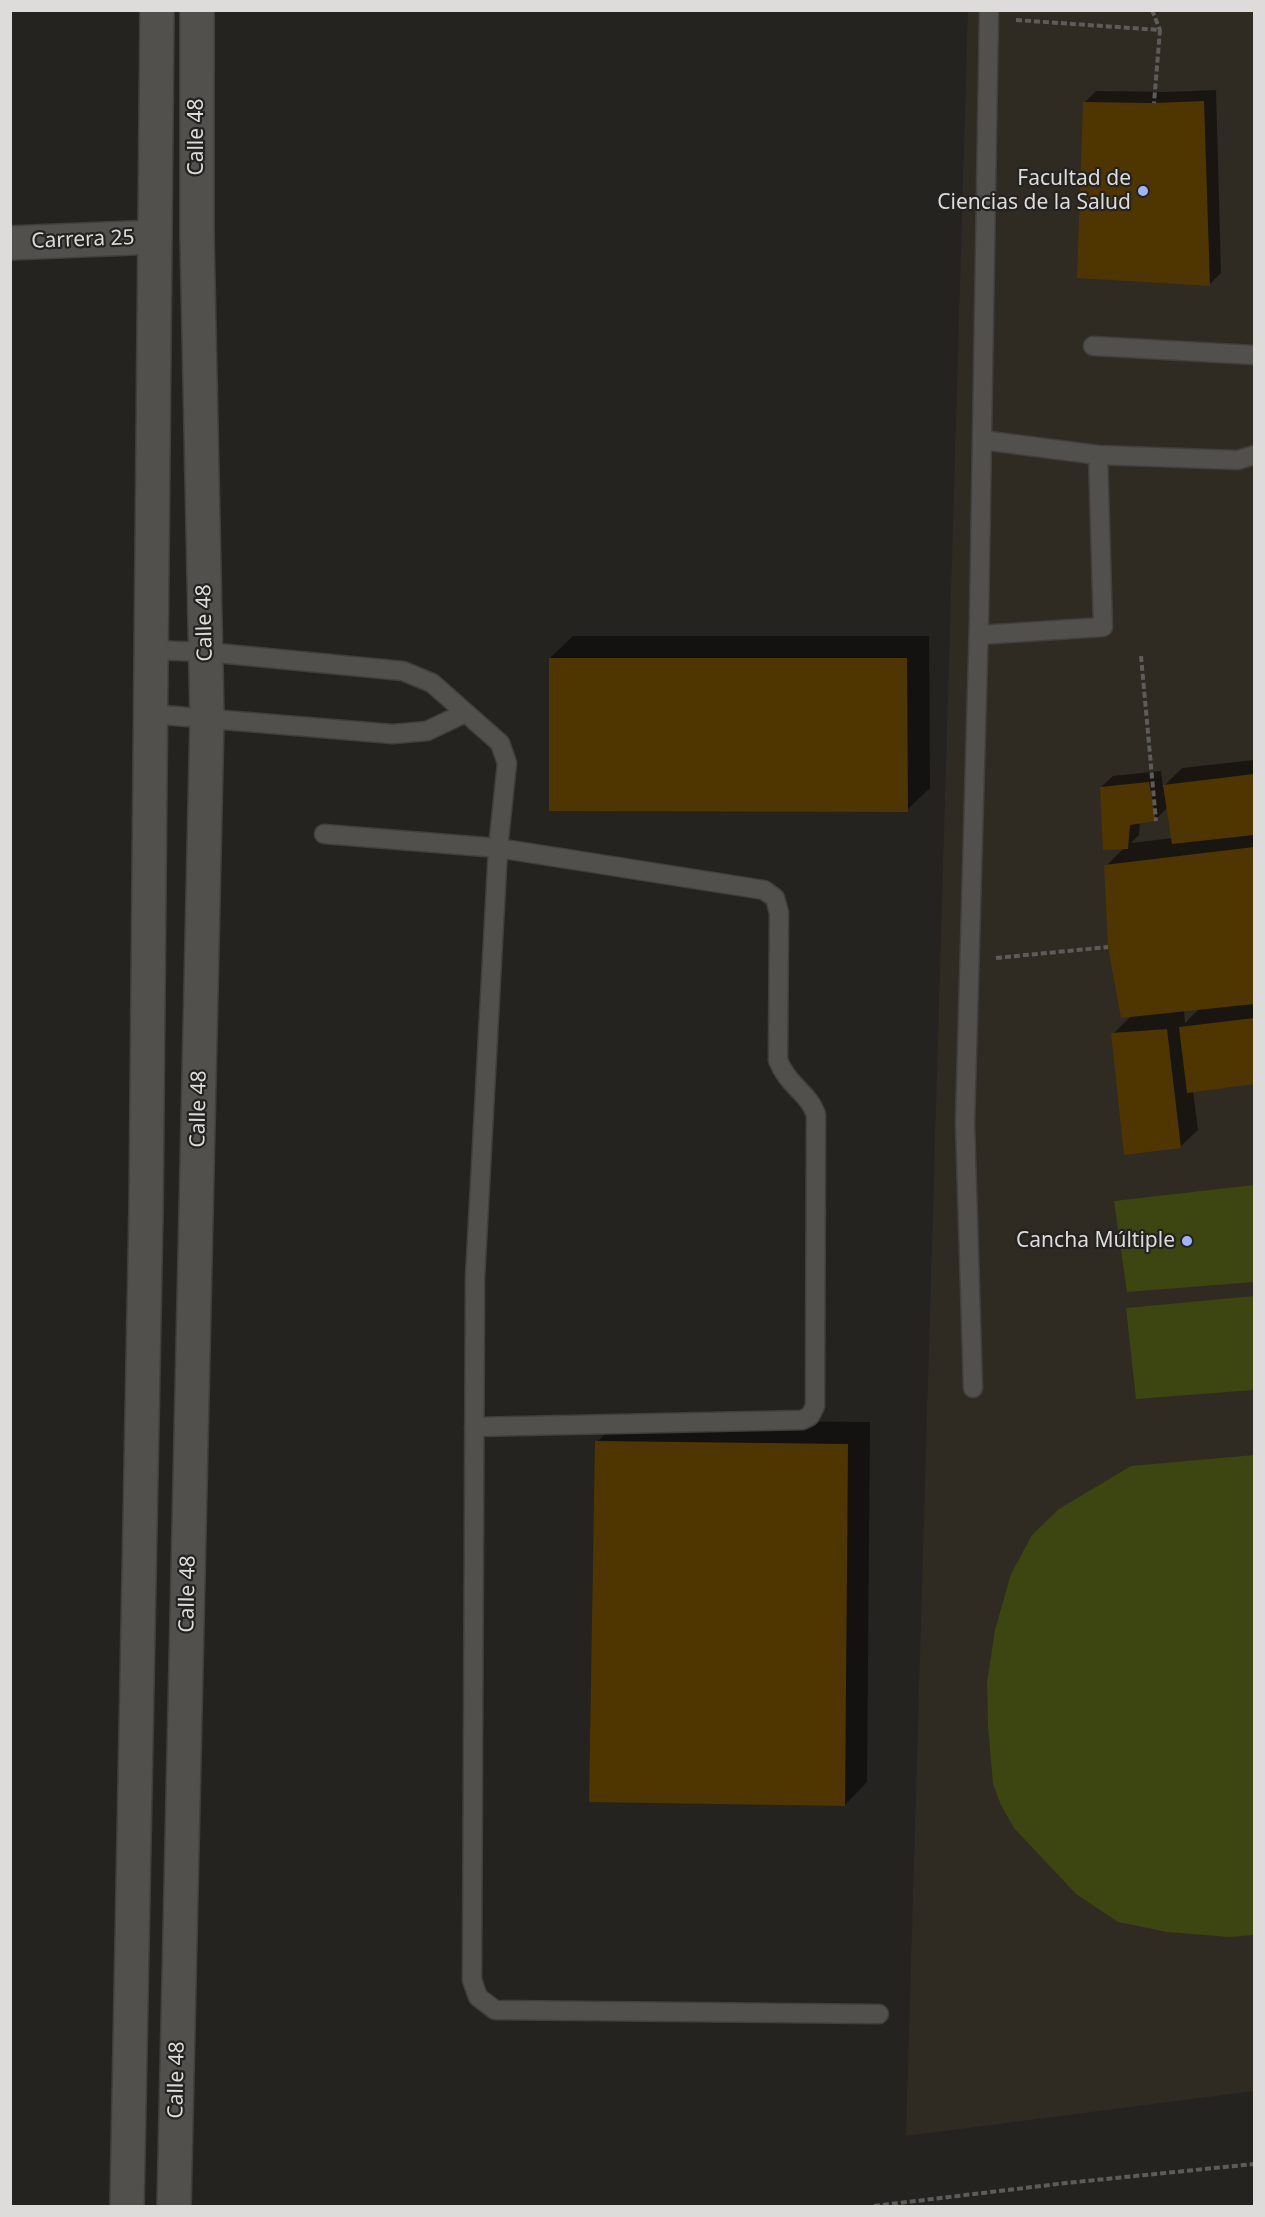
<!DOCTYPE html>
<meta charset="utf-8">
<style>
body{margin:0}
#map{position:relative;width:1265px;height:2217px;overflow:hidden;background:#252320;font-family:"Noto Sans",sans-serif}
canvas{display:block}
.frame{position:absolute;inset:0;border:12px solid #dddcda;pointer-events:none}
</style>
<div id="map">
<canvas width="1265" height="2217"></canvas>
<div class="frame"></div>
</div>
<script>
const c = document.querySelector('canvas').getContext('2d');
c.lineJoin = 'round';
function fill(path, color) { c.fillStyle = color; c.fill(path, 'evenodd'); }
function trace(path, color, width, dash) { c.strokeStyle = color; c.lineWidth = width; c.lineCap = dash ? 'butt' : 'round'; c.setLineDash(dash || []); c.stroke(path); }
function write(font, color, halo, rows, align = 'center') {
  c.font = font + ' "Noto Sans",sans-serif'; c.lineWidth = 4.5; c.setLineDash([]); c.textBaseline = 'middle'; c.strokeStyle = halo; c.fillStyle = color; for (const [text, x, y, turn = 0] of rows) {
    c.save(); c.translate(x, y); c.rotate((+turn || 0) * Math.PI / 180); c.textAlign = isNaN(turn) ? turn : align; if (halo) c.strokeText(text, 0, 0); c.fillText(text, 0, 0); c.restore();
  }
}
fill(new Path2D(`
 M968,11h286v2080l-348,45z`), '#2f2a22');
fill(new Path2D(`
 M1254,1185v97l-127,10 -13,-91z
 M1254,1296v94l-118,9 -10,-91z
 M1254,1455v480l-25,2 -62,-5 -49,-10 -42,-28 -62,-66 -13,-23 -8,-21 -5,-58 -1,-44 8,-52 16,-56 21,-39 27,-26 72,-43z`), '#3d4511');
fill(new Path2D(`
 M1216,90l5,183 -12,12 -125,-182 12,-12 71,1z
 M573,636h356l1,152 -23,22 -357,-152z
 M1254,760v323l-61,8 5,39 -18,17 -67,-113 19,-19 -26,-149 19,-19 -24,-60 12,-11 48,-5 2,16 19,-19zM1168,807l5,31 -42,5 8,-8 1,-13 15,-2zM1200,1008l-15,15 -1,-13z
 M619,1420l251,2 -3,360 -22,23 -248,-363z`), '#0007');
fill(new Path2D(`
 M1204,101l6,185 -133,-8 6,-176 71,1z
 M549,658h358l1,154 -359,-1z
 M1254,774v61l-82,9 -9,-59z
 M1149,782l7,39 -26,4 -2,24 -25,1 -3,-63z
 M1254,847v157l-133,14 -13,-71 -4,-82z
 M1254,1018v66l-67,9 -8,-66z
 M1167,1029l14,119 -57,7 -13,-122z
 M595,1441l253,3 -3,362 -256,-4z`), '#4f3600');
const service = new Path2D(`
 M1093,346l161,9
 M982,440l116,15 140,5 16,-5
 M979,635l124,-8 -5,-172
 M151,650l55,2 197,19 29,12 68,60 7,20 -9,85 -23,430 -3,702 6,17 17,13 384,4
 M151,714l242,20 34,-3 38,-18
 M324,834l174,14 266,42 11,8 4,15 -1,147c9,25 32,34 38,55l-1,291 -5,10 -8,4 -328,7
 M973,1388l-8,-265 14,-503 10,-610`);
const minor = new Path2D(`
 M10,243l145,-6`);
const secondary = new Path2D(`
 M127,2206l19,-996 11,-1200
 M174,2206l33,-1488 -10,-483v-225`);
trace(service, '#403f3c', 21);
trace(minor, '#403f3c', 36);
trace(secondary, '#403f3c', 36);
trace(new Path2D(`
 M1152,10l8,20
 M1016,20l144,10 -6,73
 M1141,656l15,165
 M996,958l112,-11
 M874,2206l192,-23 188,-19`), '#5e5c59', 4, [6, 3]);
trace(service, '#52504c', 18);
trace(minor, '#52504c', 33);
trace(secondary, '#52504c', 33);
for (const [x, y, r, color] of [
 [1143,191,6,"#a0b3fd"],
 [1187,1241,6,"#a0b3fd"]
]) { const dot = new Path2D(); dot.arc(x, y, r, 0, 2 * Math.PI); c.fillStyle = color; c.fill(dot); trace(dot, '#252320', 2); }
write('21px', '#dddcda', '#252320', [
 ["Calle 48",197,137,-90],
 ["Carrera 25",83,240,-2],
 ["Calle 48",205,623,-91],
 ["Calle 48",199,1109,-89],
 ["Calle 48",188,1594,-89],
 ["Calle 48",177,2080,-89]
]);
write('21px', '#dddcda', '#252320', [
 ["Facultad de",1131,179],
 ["Ciencias de la Salud",1131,203],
 ["Cancha Múltiple",1175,1241]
], 'right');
</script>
